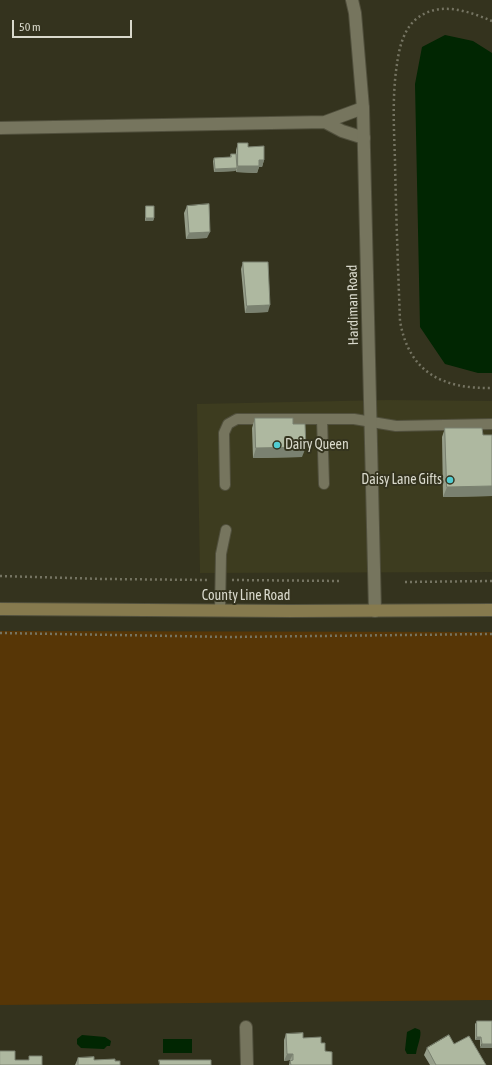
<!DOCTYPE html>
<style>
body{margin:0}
#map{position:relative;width:492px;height:1065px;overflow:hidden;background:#34331e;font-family:"Asap Condensed",sans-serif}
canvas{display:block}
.scale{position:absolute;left:12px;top:20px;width:120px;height:18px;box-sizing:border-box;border:2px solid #d9d9cc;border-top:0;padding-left:5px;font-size:12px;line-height:14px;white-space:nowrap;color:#d9d9cc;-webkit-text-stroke:3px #34331e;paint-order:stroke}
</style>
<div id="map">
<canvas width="492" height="1065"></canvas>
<div class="scale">50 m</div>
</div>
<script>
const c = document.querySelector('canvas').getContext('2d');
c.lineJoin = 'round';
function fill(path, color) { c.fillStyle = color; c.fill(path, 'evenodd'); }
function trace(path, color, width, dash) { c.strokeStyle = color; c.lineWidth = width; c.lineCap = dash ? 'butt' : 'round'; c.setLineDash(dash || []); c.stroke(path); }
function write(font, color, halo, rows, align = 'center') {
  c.font = font + ' "Asap Condensed",sans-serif'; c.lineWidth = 4; c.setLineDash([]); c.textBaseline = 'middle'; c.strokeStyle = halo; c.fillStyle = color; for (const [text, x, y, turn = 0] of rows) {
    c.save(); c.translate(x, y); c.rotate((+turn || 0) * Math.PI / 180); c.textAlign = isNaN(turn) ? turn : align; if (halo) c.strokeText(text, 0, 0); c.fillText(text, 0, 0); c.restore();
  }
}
fill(new Path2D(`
 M387,400l105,1v171l-292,1 -3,-169z`), '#3d3c1f');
fill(new Path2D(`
 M0,631l492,1v368l-492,5z`), '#573606');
fill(new Path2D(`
 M445,35l28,6 19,12v320h-14l-33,-9 -25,-37 -5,-243 7,-37z
 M415,1028l5,2c2,6 -3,16 -4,24h-9l-2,-4 2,-18z
 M82,1035l23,2 6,4 -1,5h-3l-3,3 -23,-1 -4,-4v-5z
 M163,1039h29v14h-29z`), '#012602');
const service = new Path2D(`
 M322,419l2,65
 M225,485l-1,-52 4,-9 9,-5h117l42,7 96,-2
 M220,611l1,-57 5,-24`);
const minor = new Path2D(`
 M325,122l17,9 22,7
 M0,128l325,-6 38,-14
 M246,1027l1,38`);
const tertiary = new Path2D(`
 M352,0l3,13 8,95 12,503`);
const secondary = new Path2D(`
 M0,609l290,2 202,-1`);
trace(service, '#51503d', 12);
trace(minor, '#51503d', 14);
trace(tertiary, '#51503d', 14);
trace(secondary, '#51503d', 14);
trace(new Path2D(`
 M492,21c-24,-10 -54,-21 -77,-1 -12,11 -16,29 -18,44 -5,32 -3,65 -2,97 1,53 3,106 5,160 9,52 43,68 92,67
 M0,576l104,3 105,1
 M232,580l109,1
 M405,582l87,-1
 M0,633l231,4 261,-3`), '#757462', 2.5, [2, 3]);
trace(service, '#76755e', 10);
trace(minor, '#76755e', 12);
trace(tertiary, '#76755e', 12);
trace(secondary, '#867a4e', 12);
fill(new Path2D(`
 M238,143l10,4 16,13 -2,7h-3l-2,6 -21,-1v-2l-1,1 -21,1 -1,-11 1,-3 16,-1 1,-3h5v-4z
 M146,206l8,12 -1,3h-8v-11z
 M187,206l20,32 -21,1 -2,-26z
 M243,262l25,50 -23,1 -4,-44z
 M255,418l38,6 9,33 -49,1 -1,-30z
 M445,428l38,7h9v61l-49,1 -1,-60z
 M477,1021h15l-12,27v-8h-5v-16z
 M286,1034l35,9 4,8 -34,14h-2l1,-5 -6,1v-21z
 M454,1044l32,21h-56l-6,-10 3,-7z
 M78,1058l16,2 21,1 5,4h-45z`), '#969e8a');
fill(new Path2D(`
 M259,160h5l-2,7h-3l-2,6 -21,-1 2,-6z
 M237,168l-2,3 -21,1 1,-3z
 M146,218h8l-1,3h-8z
 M210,232l-3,6 -21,1 3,-6z
 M270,305l-2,7 -23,1 2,-7z
 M306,447l-4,10 -49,1 3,-10z
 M492,486v10l-49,1 4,-10z
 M477,1037h4l-1,3h-5z
 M482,1044h10v4h-12z
 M287,1054h6l-3,6 -6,1z`), '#7a8170');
const building = new Path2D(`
 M238,143h10v4l16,-1v14h-5v6h-21z
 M231,154h5l1,14 -22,1 -1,-11 17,-1z
 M209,204l1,28 -21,1 -2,-27z
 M146,206h8v12h-8z
 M243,262h25l2,43 -23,1z
 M255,418h38v6h12l1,23 -50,1z
 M445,428h37l1,7h9v51l-45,1z
 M477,1021h15v23h-10l-1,-7h-4z
 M303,1033v5l18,-1v6h4v8l7,1v13h-41l-1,-4 3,-1v-6h-6l-1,-20z
 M449,1035l5,9 15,-8 17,29h-50l-9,-17z
 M0,1051h15v9h14v-4h13v9h-42z
 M94,1057v3l21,-1v2h5v4h-42v-7z
 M159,1060h52v5h-51z`);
fill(building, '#aeb8a0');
trace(building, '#7a8170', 1);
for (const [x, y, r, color] of [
 [277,445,4,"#51ccd1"],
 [450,480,4,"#51ccd1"]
]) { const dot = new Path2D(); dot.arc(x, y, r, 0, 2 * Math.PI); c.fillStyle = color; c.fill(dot); trace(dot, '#34331e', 1.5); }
write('14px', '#d9d9cc', '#34331e', [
 ["Hardiman Road",353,305,-91],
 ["County Line Road",246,596]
]);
write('14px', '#d9d9cc', '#34331e', [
 ["Dairy Queen",285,445],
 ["Daisy Lane Gifts",442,480,"right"]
], 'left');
</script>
